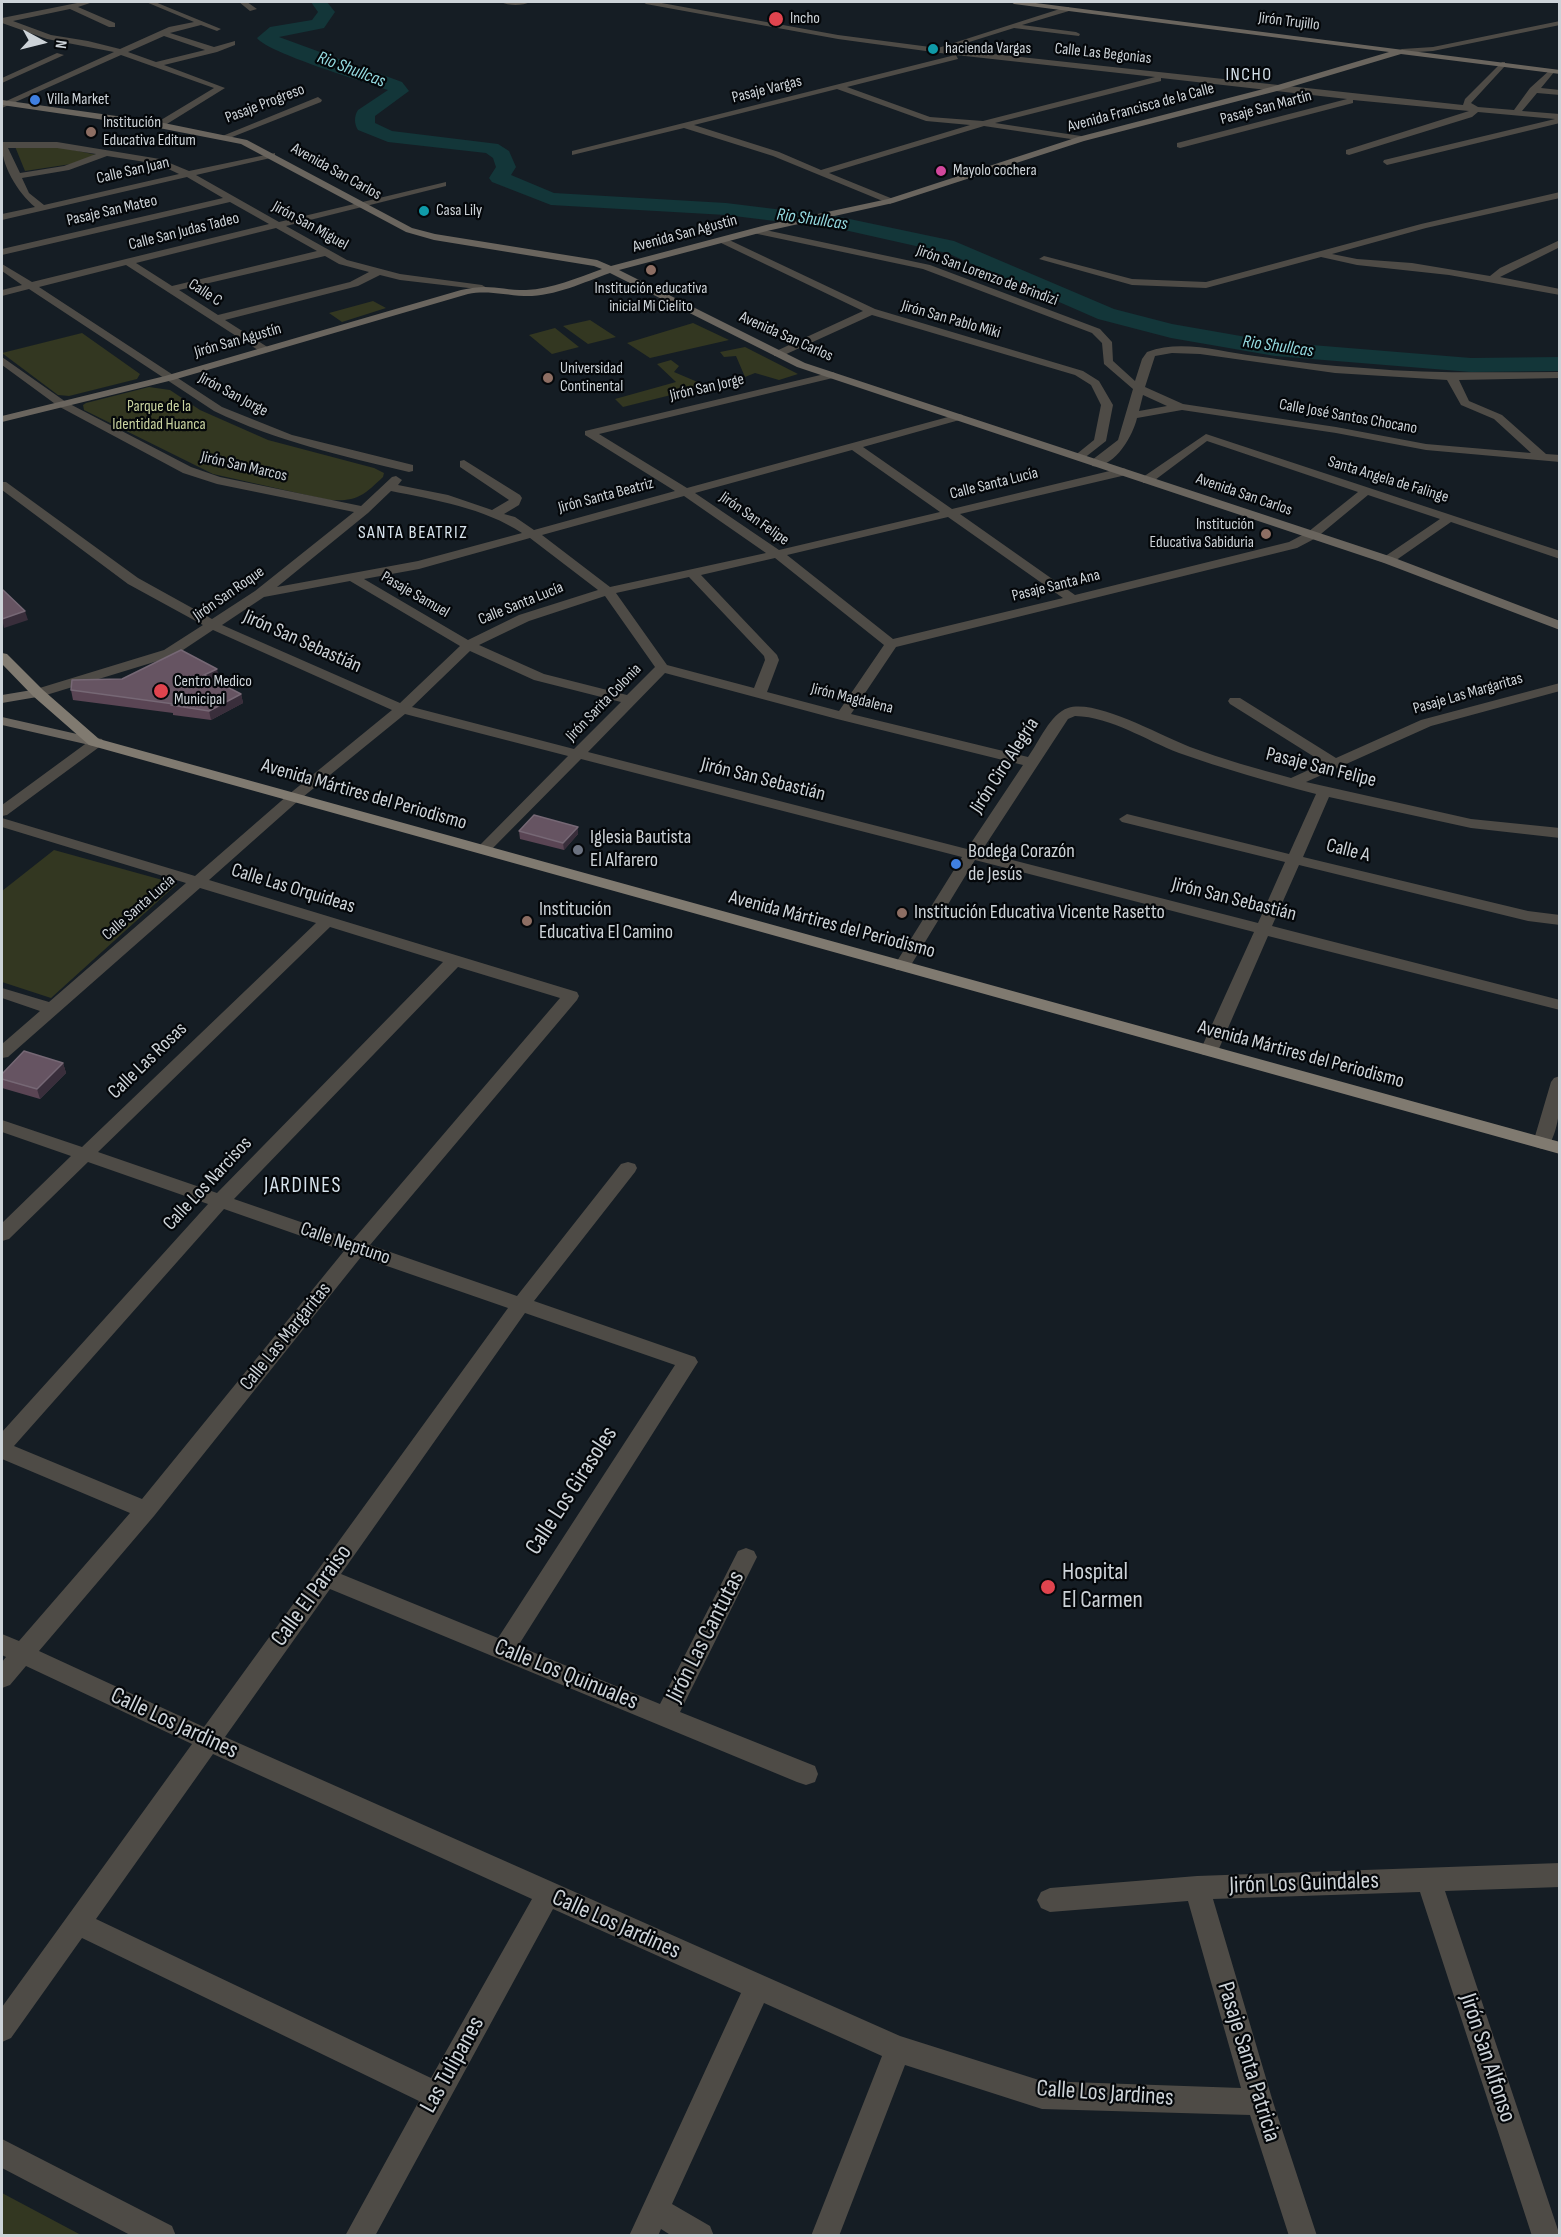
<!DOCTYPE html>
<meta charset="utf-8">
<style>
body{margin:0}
#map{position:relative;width:1561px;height:2237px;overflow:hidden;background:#151d24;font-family:"Sofia Sans Condensed",sans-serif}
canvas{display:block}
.frame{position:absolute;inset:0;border:3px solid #cdd3d8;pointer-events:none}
.north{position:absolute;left:12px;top:12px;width:60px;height:60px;-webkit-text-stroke:4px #04070a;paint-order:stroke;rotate:97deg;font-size:16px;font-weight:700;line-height:24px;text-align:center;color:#cdd3d8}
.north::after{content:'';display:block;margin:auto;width:21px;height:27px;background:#cdd3d8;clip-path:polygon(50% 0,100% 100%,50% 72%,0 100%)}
</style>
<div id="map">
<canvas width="1561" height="2237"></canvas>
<div class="frame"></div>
<div class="north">N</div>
</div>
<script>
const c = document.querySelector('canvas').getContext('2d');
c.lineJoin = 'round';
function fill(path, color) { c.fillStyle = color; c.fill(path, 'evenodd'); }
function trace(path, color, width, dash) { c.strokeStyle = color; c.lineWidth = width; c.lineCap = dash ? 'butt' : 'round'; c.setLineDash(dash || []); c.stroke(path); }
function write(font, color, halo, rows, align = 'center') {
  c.font = font + ' "Sofia Sans Condensed",sans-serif'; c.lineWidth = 4.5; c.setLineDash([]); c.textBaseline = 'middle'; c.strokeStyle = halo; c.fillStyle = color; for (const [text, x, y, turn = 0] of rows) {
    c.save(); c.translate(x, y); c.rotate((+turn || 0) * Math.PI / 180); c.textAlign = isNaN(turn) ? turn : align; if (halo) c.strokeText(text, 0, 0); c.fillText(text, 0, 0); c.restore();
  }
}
fill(new Path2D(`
 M14,144l45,3 38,8 -26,9 -46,7z
 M373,301l13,7 -44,14 -13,-9z
 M590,320l26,17 -28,7 -25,-18z
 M693,323l36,17 -79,18 -23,-15z
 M555,328l24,19 -27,7 -23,-19z
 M82,333l58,41 -3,5 -68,17 -11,-1 -56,-42z
 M745,347l53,27 -19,6 -24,-7 -10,4 -9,-21 -12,1 -4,-5z
 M671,360l8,6 -5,6 33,14 -84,21 -8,-8 61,-17 -19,-18z
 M149,387l21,3 30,20 68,30 106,28 10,5 -1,4c-19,18 -26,25 -54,23l-116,-26 -129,-64 -1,-5 3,-2z
 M54,850l123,34 -126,114 -49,-16v-91z
 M2,2193l79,42h-79z`), '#333721');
fill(new Path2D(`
 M311,2h16l8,10 -11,16 -45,9 123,45 7,9 -34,25v7l17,8 106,13 11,7 7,16 -5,8 43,18 172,10 114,14 114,24 160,68 58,15 103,18 196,16 89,-1v14l-89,1 -196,-16 -104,-18 -73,-19 -151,-66 -107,-24 -114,-14 -175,-10 -59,-23 -3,-4 7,-11 -3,-9 -7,-5 -98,-11 -30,-12c-4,-6 -4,-14 0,-20l30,-20c-23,-8 -120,-37 -131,-52l13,-11 42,-7 6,-8z`), '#133639');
fill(new Path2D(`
 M82,2h11l-15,5 37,16v4h-6l-39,-18 -57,12 38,14 37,6 32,8 49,-22 25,-5 -48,-20h9l66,27 -4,2 -16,-6 -31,8 44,14 21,-6v4l-18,7 -53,13 61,23 -63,39h-6v-4l58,-35 -93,-33 -119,53v-5l112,-51 -67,-13 -45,-16v-5zM164,36l41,14 -49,12 -28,-10z
 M239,2h8l10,7 -7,2z
 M501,2h29c-7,4 -22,4 -29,0z
 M643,2h13l182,33 100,13 128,-41h3v4l-47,14 54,7 4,2 -1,2 -65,-8 -67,21 516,56 2,-6 37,-37h3v4l-34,37 7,4 36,3 16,-22 21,-19 4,2 -14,17 19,2v5l-23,-2 -15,18 38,3v9l-173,42 -4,-3 1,-2 171,-41 -77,-7 -6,5 -123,38 -3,-1v-4l123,-39 -116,-11v3l-173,45 -3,-1v-4l170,-44 -186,-21v3l-166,42 86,13 4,3 -1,2 -100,-15 -155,47 64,26 2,2 -5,3 -117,-48 -89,-28 -112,27v-4l383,-96 -117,-16 -192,-35zM956,55l199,22 -172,44 -53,-4 -83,-30 111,-28zM837,89l89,32 44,4 -149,45 -42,-18 -85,-27z
 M1560,21v4l-127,26 -31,2 -4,-2 4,-2 31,-2z
 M57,53l7,2 -62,28v-5z
 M318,97l4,3 -1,2 -94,37 -7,-2z
 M2,142h55l103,17 29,12 86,-18v4l-79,18 83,47 167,-40v4l-160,40 61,34 53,14 82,11 5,3 -1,2 -86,-10 -20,-5 -22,11 -133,34 44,28v4h-8l-135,-87 -87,22 183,120 70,28 121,30v6l-4,1c-67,-16 -133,-31 -195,-61l-185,-122 -27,7v-6l20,-5 -20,-14v-7l30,18 237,-58 -39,-22 -228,53v-6l221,-51 -36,-21 -185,43v-6l33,-7c-17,-14 -35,-43 -33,-65zM8,148h49l39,6 -32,12 -44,7zM107,156l51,8 21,10 -135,31 -15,-12 -7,-15 47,-8zM276,228l41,23 -145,35 -36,-23zM325,256l14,8 30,8 -19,10 -132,33 -39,-25z
 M1560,192v6l-134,30 -94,26 25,5 55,4 78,13 10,-8 60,-28v7l-60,30 60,12v6l-111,-20 -92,-10 -36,-8 -115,31 -74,-3 -93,-26 5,-3 88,23 74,3 215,-58z
 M756,228l174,37 170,64 12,13 1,19 22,20 7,-22 5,-7c35,-13 73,0 108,4 36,5 72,10 109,12 65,6 130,4 196,4v6l-101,2 10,21 33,14 44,39 14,1v7l-134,-12 -90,-17 -154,-23 -45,8c-4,18 -23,51 -45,48v-6l26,-20 15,-51 -29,-25 -2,-21 -10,-10 -169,-64 -170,-36v-4zM1172,353l28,1 135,19 112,7 14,25 33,14 37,34 -105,-9 -90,-17 -153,-23 -38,-17 10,-31zM1143,395l24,11 -28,5z
 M719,238h6l150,71 208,62 16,10 14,24 -7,36 -23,18 -4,2 -6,-4 21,-17 7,-35 -10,-20 -16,-10 -203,-60 -90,41h-8v-4l89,-41 -144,-69z
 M2,357l64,45 125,65 29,10 141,29 31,-29 4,-1 6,4 -4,5 50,10 44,15 17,-10 -49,-33v-6l4,-1 56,35 2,3 -3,7 -15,9 11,3 19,13 141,-39 -90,-56v-4l248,-59 5,3 -1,2 -238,57 88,54 272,-74 4,1v4l-100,28 89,62 170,-41 4,1v6l-166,39 115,81 214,-53 19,-10 50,-40 -151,-51 -56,42h-8v-6l63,-43 354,117v8l-109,-37 -59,41h-8l-2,-3 2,-3 56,-38 -72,-24 -52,43 -19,10 -401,99 -45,67 177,43c11,-15 22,-43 40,-49 29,-9 93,28 122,39 33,12 67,22 101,31l33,-15 -94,-59 -2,-3 2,-3h10l96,60 85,-38 139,-37v8l-129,35 -125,56 165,37 89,9v10l-89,-10 -142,-31 -26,60 225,54 32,4v10l-32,-4 -229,-56 -27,61 288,74v10l-292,-74 -50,115 -3,4h-12l-3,-4 54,-119 -279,-72 -67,110h-12l-2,-4 68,-109 -381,-98 -93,94h-10l-3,-3 3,-3 90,-91 -163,-42 -107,87 -89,79 368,112 2,4 -2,4 -207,245 147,51 104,-132 7,-2 7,2 2,4 -2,4 -101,129 161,56 3,5 -180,284 142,58 78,-153 8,-3 8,3 3,6 -77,155 135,54 3,8 -3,8 -9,3 -9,-3 -467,-193 -105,148 675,299 142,45 199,7 -53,-187 -138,11 -9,-4 -4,-8 4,-8 9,-4 147,-12 363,-13v24l-115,4 115,345h-28l-112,-344 -207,7 60,203 44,134h-28l-39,-121 -208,-6 -137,-44 -66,171h-28l71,-180 -118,-53 -92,201 38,22 4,10h-42l-11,-7 -3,7h-29l112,-243 -188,-84 -178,327h-30l74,-135 -337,-163 -71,100 -9,4v-35l190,-263 -166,-78 -16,19 -8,3v-26l4,-5 -4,-2v-21l17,7 111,-128 -128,-54v-27l206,-228 -120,-42 -79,77 -7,2v-18l69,-67 -69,-24v-12l80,27 234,-224 -116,-35 -192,169 -6,1v-14l38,-33 -38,-13v-10l47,14 137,-119 -184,-56v-9l193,58 93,-81 104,-85 -179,-80 -39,26 -131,40h-10l-2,-3 2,-3 131,-40 39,-25 -75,-41 -126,-94v-8h4l132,96 74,41 43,-28 99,-79 -137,-28 -34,-11 -125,-67 -56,-41zM852,450l88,62 -161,38 -84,-57zM391,491c44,9 93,17 131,42l-104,28 -141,26 91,-74zM684,496l82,57 -156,34 -68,-52zM948,517l115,81 -170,41 -106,-84zM530,538l68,52 -79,25 -51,25 -104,-61 55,-10zM775,558l109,87 -45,66 -72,-19 12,-32 -2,-5 -76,-80zM689,577l75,79 1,4 -11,28 -87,-23 -51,-72zM350,581l110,65 -60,57 -178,-78 42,-28zM605,596l50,71 -28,28 -83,-21 -65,-29 50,-24zM470,651l64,29 87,22 -47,47 -162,-42zM665,673l172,46 186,46 -56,84 -379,-97zM1075,716c37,1 70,24 104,37 45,16 91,29 137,41l-27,60 -162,-40 -8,5 3,3 163,40 -27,61 -277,-71 87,-133zM330,927l113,35 -226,231 -119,-41zM458,967l102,31 -207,242 -119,-41zM224,1209l120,42 -202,248 -128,-53zM361,1257l147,51 -304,419 -165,-76 115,-135zM525,1313l150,52 -177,273 -157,-64zM213,1754l319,145 -101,179 -335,-159z
 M97,738l5,1 2,3 -2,3 -95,70 -5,1v-11l90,-66z
 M1560,1076c0,24 1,50 -12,71l-6,2 -6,-2 -3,-4 18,-61 3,-4z
 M2,2139l170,87 4,10h-44l-130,-68z`), '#4e4b46');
fill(new Path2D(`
 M1011,2h17l532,68v4l-159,-20 -124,37 -193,50 -191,62 -126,28 -148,39 186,93 587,194 168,64v9l-176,-67 -587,-196 -187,-94c-28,10 -57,24 -86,23 -20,-1 -37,-6 -56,-2l-295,86 -171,42v-6l163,-40 296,-86c28,-7 39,0 65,0 26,-1 51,-12 76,-21l-8,-3 -160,-26 -28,-8 -165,-88 -82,-16 -157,-23v-5l157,22 88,18 165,88 23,6 162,26 14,6 155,-41 122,-26 190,-62 193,-50 118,-35 -375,-48z
 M38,689l7,4 -2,3 -41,7v-8z
 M2,717l97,22 2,3 -7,4 -92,-21z`), '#6a655e');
fill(new Path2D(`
 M2,653l5,1 36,36 56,49 1461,403v12l-1471,-409 -56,-49 -31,-32z`), '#807a70');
fill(new Path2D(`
 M219,678l-5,2 27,14 2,9 -32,17 -38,-5v-2l-100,-13 -2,-10z
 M519,831l59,3 -14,16 -44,-11z
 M63,1063l3,10 -26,26 -38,-11v-14z`), '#5a4554');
fill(new Path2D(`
 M25,611l3,9 -24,8 -2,-9z
 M217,669l2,9 -13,6 -2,-9z
 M241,694l2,9 -32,17 -2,-9z
 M578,827v7l-14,16 -1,-7z
 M63,1063l3,10 -26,26 -3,-10z`), '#392e3b');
const building = new Path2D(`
 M2,590h1l22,21 -23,8z
 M181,650l36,19 -13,6 37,19 -32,17 -38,-6 3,-1 -103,-14 1,-10 50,-1z
 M534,815l44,12 -15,16 -44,-12z
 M24,1051l39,12 -26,26 -35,-10v-5z`);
fill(building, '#665462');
trace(building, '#766875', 1.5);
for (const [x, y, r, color] of [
 [776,19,8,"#e0444e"],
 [933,49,6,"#0f9aa8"],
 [35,100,6,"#3f7fe0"],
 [91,132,6,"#8d6e63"],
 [941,171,6,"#d1479c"],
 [424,211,6,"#0f9aa8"],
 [651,270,6,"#8d6e63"],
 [548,378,6,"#8d6e63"],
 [1266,534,6,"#8d6e63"],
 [161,691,8,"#e0444e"],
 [578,850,6,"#6b7280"],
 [956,864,6,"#3f7fe0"],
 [902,913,6,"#8d6e63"],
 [527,921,6,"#8d6e63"],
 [1048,1587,8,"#e0444e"]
]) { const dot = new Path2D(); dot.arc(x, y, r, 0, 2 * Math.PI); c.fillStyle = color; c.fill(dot); trace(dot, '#04070a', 2); }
write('16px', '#cdd3d8', '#04070a', [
 ["Incho",790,19],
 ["hacienda Vargas",945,49],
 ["Villa Market",47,100],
 ["Institución",103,123],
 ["Educativa Editum",103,141],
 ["Mayolo cochera",953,171],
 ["Casa Lily",436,211],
 ["Institución educativa",651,289,"center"],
 ["inicial Mi Cielito",651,307,"center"],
 ["Universidad",560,369],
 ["Continental",560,387],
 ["Institución",1254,525,"right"],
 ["Educativa Sabiduria",1254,543,"right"],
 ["Centro Medico",174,682],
 ["Municipal",174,700]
], 'left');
write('16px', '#cdd3d8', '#04070a', [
 ["Jirón Trujillo",1289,22,7],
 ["Calle Las Begonias",1103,54,6],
 ["Pasaje Vargas",767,90,-14],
 ["Pasaje Progreso",265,104,-21],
 ["Avenida Francisca de la Calle",1141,108,-15],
 ["Pasaje San Martín",1266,108,-15],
 ["Calle San Juan",133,171,-13],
 ["Avenida San Carlos",336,172,29],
 ["Pasaje San Mateo",112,211,-13],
 ["Jirón San Miguel",310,226,29],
 ["Calle San Judas Tadeo",184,232,-14],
 ["Avenida San Agustin",685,234,-15],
 ["Jirón San Lorenzo de Brindizi",987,276,20],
 ["Calle C",205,293,33],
 ["Jirón San Pablo Miki",951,320,16],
 ["Avenida San Carlos",786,337,24],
 ["Jirón San Agustín",238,341,-16],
 ["Jirón San Jorge",707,388,-13],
 ["Jirón San Jorge",233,395,28],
 ["Calle José Santos Chocano",1348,417,10],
 ["Jirón San Marcos",244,467,13],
 ["Santa Angela de Falinge",1388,480,17],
 ["Calle Santa Lucía",994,484,-14],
 ["Avenida San Carlos",1244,495,19],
 ["Jirón Santa Beatriz",606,496,-15],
 ["Jirón San Felipe",754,519,35],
 ["Pasaje Santa Ana",1056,586,-14],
 ["Jirón San Roque",229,594,-35],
 ["Pasaje Samuel",415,595,30],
 ["Calle Santa Lucía",521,604,-22],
 ["Pasaje Las Margaritas",1468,694,-16],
 ["Jirón Magdalena",852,699,14],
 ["Jirón Sarita Colonia",604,703,-46],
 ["Calle Santa Lucía",139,908,-41]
]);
write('16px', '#cad4a0', '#04070a', [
 ["Parque de la",159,407],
 ["Identidad Huanca",159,425]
]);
write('italic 18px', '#94dae0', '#04070a', [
 ["Rio Shullcas",351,70,21],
 ["Rio Shullcas",812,220,8],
 ["Rio Shullcas",1278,347,8]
]);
c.letterSpacing = '1.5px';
write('18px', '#d7e3ed', '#04070a', [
 ["INCHO",1249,75]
]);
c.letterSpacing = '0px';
c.letterSpacing = '1.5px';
write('18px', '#d7e3ed', '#04070a', [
 ["SANTA BEATRIZ",413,533]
]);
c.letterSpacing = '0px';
write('20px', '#cdd3d8', '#04070a', [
 ["Jirón San Sebastián",302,642,24],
 ["Jirón Ciro Alegría",1005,766,-57],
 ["Pasaje San Felipe",1321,768,14],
 ["Jirón San Sebastián",763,780,14],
 ["Avenida Mártires del Periodismo",364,795,16],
 ["Calle A",1348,851,14],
 ["Calle Las Orquideas",293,889,17],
 ["Jirón San Sebastián",1234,900,14],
 ["Avenida Mártires del Periodismo",832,925,15],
 ["Avenida Mártires del Periodismo",1301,1055,15],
 ["Calle Las Rosas",148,1061,-44],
 ["Calle Los Narcisos",208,1184,-47],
 ["Calle Neptuno",345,1244,19],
 ["Calle Las Margaritas",286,1337,-51]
]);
write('20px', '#cdd3d8', '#04070a', [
 ["Iglesia Bautista",590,838],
 ["El Alfarero",590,861],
 ["Bodega Corazón",968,852],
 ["de Jesús",968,875],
 ["Institución",539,910],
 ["Educativa El Camino",539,933],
 ["Institución Educativa Vicente Rasetto",914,913]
], 'left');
c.letterSpacing = '1.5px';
write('21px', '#d7e3ed', '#04070a', [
 ["JARDINES",303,1187]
]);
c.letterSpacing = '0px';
write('24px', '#cdd3d8', '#04070a', [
 ["Calle Los Girasoles",572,1491,-57],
 ["Calle El Paraiso",312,1596,-54],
 ["Jirón Las Cantutas",706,1637,-63],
 ["Calle Los Quinuales",566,1675,22],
 ["Calle Los Jardines",174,1724,25],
 ["Jirón Los Guindales",1304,1884,-2],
 ["Calle Los Jardines",616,1925,24],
 ["Jirón San Alfonso",1487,2058,72],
 ["Pasaje Santa Patricia",1248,2062,73],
 ["Las Tulipanes",453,2065,-61],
 ["Calle Los Jardines",1105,2094,4]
]);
write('24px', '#cdd3d8', '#04070a', [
 ["Hospital",1062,1573],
 ["El Carmen",1062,1601]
], 'left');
</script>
